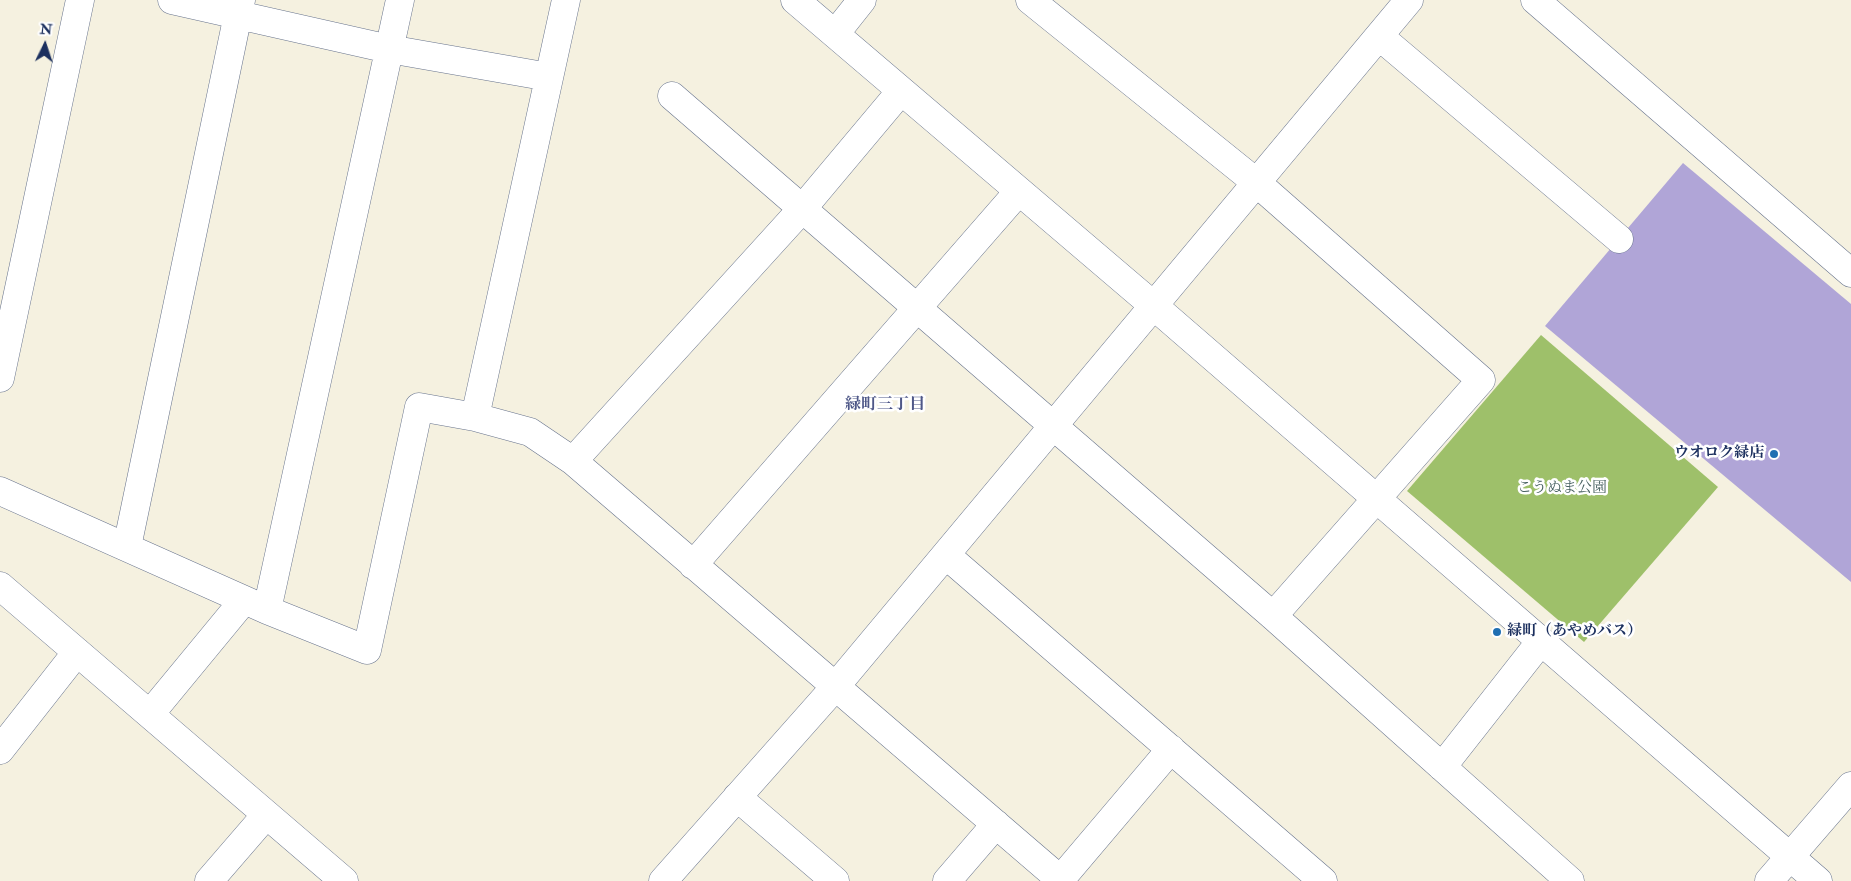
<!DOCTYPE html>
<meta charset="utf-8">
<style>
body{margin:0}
#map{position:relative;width:1851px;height:881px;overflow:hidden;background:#f5f1e0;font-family:"IM FELL Double Pica",serif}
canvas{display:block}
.north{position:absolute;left:20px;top:20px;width:50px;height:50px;-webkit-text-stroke:4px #fff;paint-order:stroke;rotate:4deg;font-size:14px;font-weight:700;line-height:20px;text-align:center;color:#1b2f5e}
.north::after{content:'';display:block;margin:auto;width:18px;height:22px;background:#1b2f5e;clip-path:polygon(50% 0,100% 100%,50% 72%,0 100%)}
</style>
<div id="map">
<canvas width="1851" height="881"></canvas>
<div class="north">N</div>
</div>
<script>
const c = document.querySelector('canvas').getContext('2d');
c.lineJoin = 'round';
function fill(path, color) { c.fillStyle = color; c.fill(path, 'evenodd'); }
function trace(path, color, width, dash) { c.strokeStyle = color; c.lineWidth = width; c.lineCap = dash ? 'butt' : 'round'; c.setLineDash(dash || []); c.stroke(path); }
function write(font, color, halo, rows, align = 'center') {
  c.font = font + ' "IM FELL Double Pica","Noto Serif JP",serif'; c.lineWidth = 5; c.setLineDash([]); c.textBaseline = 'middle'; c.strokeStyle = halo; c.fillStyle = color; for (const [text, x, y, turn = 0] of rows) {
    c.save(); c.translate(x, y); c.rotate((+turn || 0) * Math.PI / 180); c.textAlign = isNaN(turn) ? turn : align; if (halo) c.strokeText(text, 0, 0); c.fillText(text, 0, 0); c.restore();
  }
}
fill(new Path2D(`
 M1541,335l177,152 -134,155 -177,-151z`), '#9ec06a');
fill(new Path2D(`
 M1683,163l168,141v278l-306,-256z`), '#b0a5d7');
const minor = new Path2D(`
 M172,0l217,49 160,28
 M795,0l359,306 664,575
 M1030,0l227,183 224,197 -208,236
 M1535,0l316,273
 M835,34l27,-34
 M1379,36l240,203
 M672,96l601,520 297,265
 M0,378l80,-378
 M475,417l91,-417
 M573,461l229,-252 99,-118
 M0,491l267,119 100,40 52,-243 56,10 55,15 43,29 489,420
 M127,547l114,-547
 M946,555l377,326
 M693,565l326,-374
 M0,586l344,295
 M267,610l133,-610
 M150,714l94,-114
 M0,750l77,-98
 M1442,767l99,-126
 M737,797l98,84
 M1060,880l111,-131
 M209,881l57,-66
 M663,881l172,-194 574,-687
 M947,881l49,-57
 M1769,881l82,-95`);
trace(minor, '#67738c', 29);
trace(minor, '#fff', 28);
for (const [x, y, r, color] of [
 [1774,454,5,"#1f6fb2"],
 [1497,632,5,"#1f6fb2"]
]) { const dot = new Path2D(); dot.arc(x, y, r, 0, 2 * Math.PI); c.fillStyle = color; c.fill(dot); trace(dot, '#fff', 2); }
write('bold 15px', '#1b2f5e', '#fff', [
 ["ウオロク緑店",1764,454],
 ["緑町（あやめバス）",1507,632,"left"]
], 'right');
write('15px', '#496262', '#fff', [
 ["こうぬま公園",1562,489]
]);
write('bold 16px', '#4f5888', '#fff', [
 ["緑町三丁目",885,406]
]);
</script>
